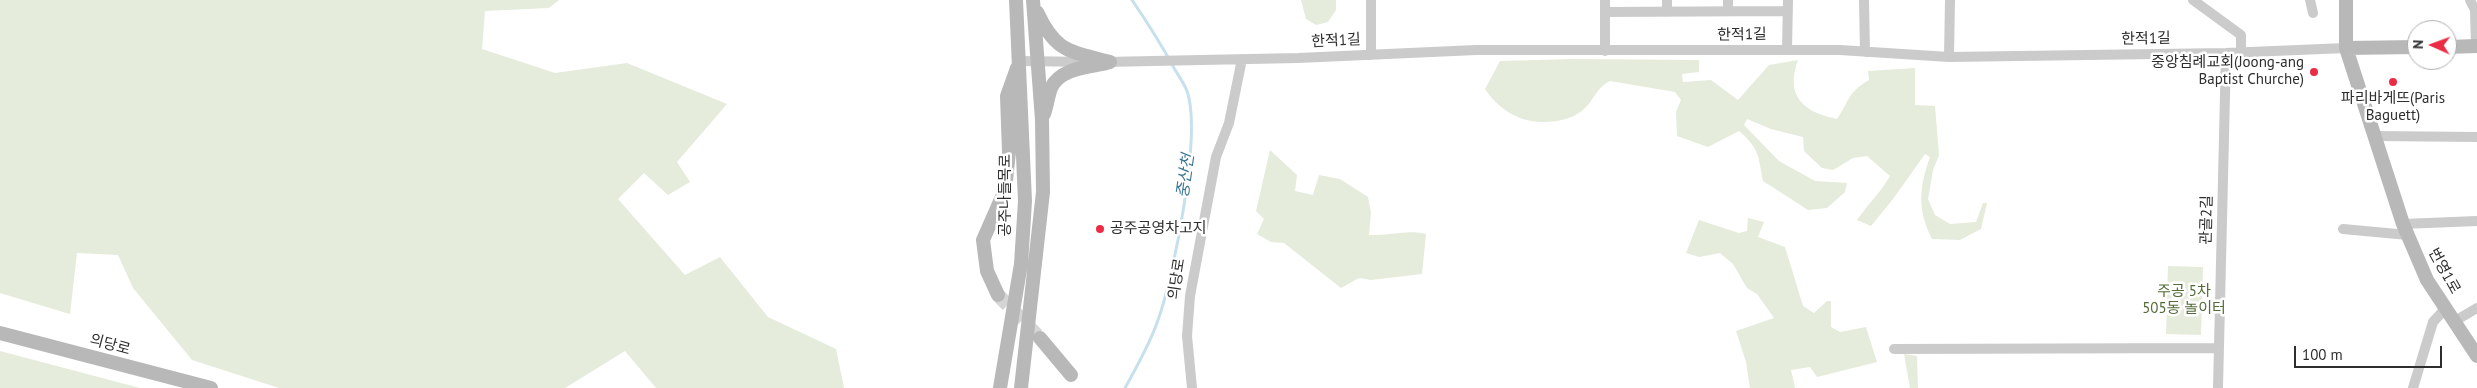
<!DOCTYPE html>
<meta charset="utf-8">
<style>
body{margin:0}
#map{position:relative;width:2477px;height:388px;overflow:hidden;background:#fff;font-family:"PT Sans",sans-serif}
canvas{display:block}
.north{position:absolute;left:2407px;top:20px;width:50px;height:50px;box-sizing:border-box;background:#fff;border:1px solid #ababab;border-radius:50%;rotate:272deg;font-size:14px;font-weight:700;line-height:20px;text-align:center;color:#2e2e2e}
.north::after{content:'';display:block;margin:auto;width:18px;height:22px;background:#ea2c45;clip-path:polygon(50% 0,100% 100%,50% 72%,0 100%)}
.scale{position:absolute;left:2294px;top:346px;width:148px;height:22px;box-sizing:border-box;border:2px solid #2e2e2e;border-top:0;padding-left:6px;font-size:15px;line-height:18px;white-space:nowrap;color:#2e2e2e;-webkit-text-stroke:4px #fff;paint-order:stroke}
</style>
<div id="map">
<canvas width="2477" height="388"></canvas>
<div class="north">N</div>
<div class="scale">100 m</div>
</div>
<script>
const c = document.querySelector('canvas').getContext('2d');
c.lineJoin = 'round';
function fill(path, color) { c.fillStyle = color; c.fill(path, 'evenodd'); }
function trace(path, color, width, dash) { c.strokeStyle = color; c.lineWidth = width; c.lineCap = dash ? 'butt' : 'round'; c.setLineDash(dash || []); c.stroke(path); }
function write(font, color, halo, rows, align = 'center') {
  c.font = font + ' "PT Sans","Noto Sans KR",sans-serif'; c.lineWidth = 5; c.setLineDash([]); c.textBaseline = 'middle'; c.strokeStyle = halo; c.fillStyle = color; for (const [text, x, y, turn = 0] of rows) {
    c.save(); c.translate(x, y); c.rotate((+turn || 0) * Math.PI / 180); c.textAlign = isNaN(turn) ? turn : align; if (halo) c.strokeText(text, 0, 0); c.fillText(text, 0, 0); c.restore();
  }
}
fill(new Path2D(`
 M0,0h559l-10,8 -64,3 -3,38 73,24 72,-10 100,41 -50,58 13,20 -22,13 -24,-22 -26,26 67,76 35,-18 48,60 68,32 8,39h-188l-31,-37 -60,37h-286l-87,-28 -59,-72 -15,-33 -41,-2 -7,61 -70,-21z
 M1301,0h35v10l-8,12 -12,3 -10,-6z
 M1573,59l126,1v12l-17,2 1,8 28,-2 27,20 31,-35 29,-5c-13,36 5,52 39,59 13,-19 10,-26 32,-39l-1,-9 47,-3v37l20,1 4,49 -6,15 -5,29 7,16 15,9 26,-2 7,-19h4l-6,26 -21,11 -28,-1c-15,-30 -13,-51 -2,-82l-5,-3 -32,45 -22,27 -14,-6c11,-16 24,-28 33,-44l-23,-20 -14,2 -20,12 -11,-2 -18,-17 -1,-14 -32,-8 -24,-10 -3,6 35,36 36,20 32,2 -2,9 -18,16 -19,2 -45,-29c-5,-25 -3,-32 -24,-50l-31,16 -31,-11 -1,-24 5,-12 -6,-8 -65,-11c-13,6 -16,19 -26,28 -14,14 -46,16 -64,9 -14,-5 -27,-17 -35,-29l15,-28z
 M1270,150l27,25 -2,16 18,4 6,-20 21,4 28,18 3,16 -2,22c19,1 39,-6 57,-1l-4,40 -51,6 -12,-2 -18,10 -57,-45 -13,-1 -14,-8 7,-15 -8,-8z
 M1748,218l16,4 -6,15 27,10 18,59 11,7 13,-12h4v26l9,5 26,-5 11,35 -60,15 -7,-10 -19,3 4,18h-45l-4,-26 -10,-31 38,-13 -17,-24 -10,-6 -14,-24 -13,-11 -21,4 -13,-4 13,-33 40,13 8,-2z
 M2168,266l35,1 -2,68 -35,-1z
 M0,351l140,37h-140z
 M1904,354l13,2 1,32h-8z`), '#e5ecdb');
trace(new Path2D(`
 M1125,388c12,-22 25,-44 33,-68 16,-44 44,-187 29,-229 -3,-8 -9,-16 -13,-23 -13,-24 -27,-46 -42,-68`), '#c7e0ed', 3);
trace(new Path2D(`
 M998,295l42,43`), '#d5d5d5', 14, [14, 7]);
trace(new Path2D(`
 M1371,0v55
 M1605,0v51
 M1728,0v11
 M1864,0l1,52
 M2193,0l48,35v18
 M2310,0l3,13
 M2470,0l5,10 1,36
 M1605,12l183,-1
 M1667,12v-12
 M1787,50l1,-50
 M1949,57l1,-57
 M1019,61l72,1
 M1105,62l193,-4 178,-8h364l109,7 277,-4 120,-5
 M2375,136l102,1
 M2403,224l74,-3
 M2343,229l65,6
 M2455,321l22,-13
 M1894,349l325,-1
 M1192,388l-5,-52 3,-40 26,-139 13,-34 13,-64
 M2218,388l8,-335
 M2413,388l20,-66 13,-14`), '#cbcbcb', 10);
trace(new Path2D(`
 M2346,0v48l57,176 24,56 50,76
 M1037,12c19,41 33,39 73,50
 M2447,47l30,-1
 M2346,48l71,-1
 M1044,114c3,-8 4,-18 7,-26 9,-20 38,-21 56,-25
 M998,295l-11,-24 -4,-31 22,-50 4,-38 -2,-56 10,-28
 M0,333l211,55
 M1040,338l31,37
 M1000,388l21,-124 4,-63 -9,-201
 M1021,388l22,-196 -1,-72 -9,-120`), '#b8b8b8', 14);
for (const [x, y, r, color] of [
 [2314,72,5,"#ea2c45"],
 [2393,82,5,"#ea2c45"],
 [1100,229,5,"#ea2c45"]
]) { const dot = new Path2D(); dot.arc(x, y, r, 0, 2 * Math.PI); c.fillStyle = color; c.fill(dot); trace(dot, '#fff', 2); }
write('15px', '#2e2e2e', '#fff', [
 ["한적1길",1742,35,-1],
 ["한적1길",2146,39,-1],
 ["한적1길",1336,41,-3],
 ["공주나들목로",1006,195,-90],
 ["관골2길",2207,220,-89],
 ["번영1로",2444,271,61],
 ["의당로",1177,279,-81],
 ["의당로",110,345,15]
]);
write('15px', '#2e2e2e', '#fff', [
 ["중앙침례교회(Joong-ang",2304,63],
 ["Baptist Churche)",2304,80],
 ["파리바게뜨(Paris",2393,99,"center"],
 ["Baguett)",2393,116,"center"],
 ["공주공영차고지",1110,229,"left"]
], 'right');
write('15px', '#546b3a', '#fff', [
 ["주공 5차",2184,292],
 ["505동 놀이터",2184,309]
]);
write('italic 16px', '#3a7693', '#fff', [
 ["중산천",1186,176,-82]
]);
</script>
